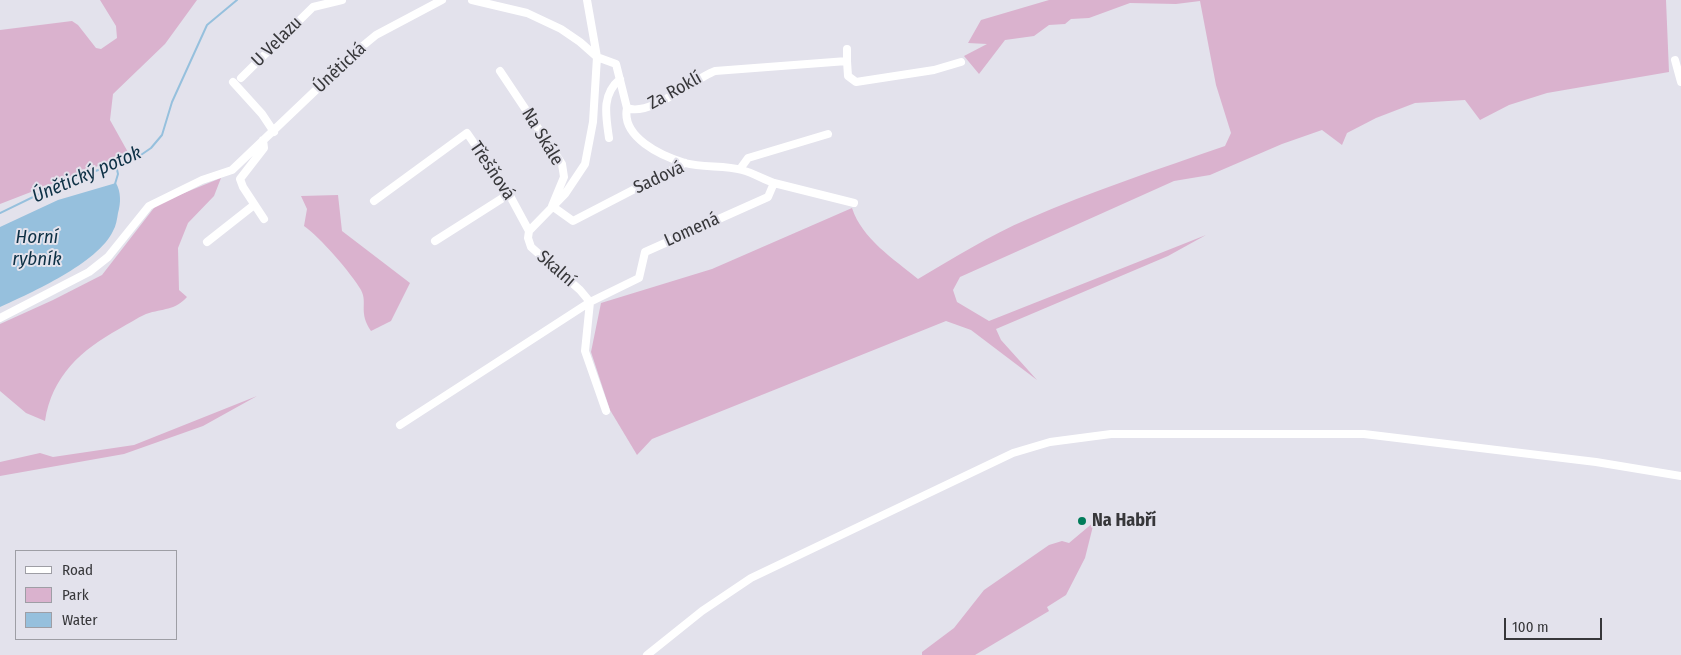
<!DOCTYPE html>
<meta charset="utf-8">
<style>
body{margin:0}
#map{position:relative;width:1681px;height:655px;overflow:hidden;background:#e3e2ec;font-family:"Fira Sans Condensed",sans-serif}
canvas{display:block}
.legend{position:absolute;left:15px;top:550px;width:162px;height:90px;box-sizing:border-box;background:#e3e2ec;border:1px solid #9e9ea5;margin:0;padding:6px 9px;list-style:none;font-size:15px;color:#37373a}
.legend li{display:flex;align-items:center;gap:10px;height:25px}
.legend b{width:25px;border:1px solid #9e9ea5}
.scale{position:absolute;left:1504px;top:618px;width:98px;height:22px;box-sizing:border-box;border:2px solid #37373a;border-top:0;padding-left:6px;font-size:15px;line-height:18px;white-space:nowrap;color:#37373a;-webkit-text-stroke:4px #e3e2ec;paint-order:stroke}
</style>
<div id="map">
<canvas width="1681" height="655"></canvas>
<ul class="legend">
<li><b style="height:6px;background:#fff"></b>Road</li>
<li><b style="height:14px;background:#dab2ce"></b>Park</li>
<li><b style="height:14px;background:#96c0dd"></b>Water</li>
</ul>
<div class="scale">100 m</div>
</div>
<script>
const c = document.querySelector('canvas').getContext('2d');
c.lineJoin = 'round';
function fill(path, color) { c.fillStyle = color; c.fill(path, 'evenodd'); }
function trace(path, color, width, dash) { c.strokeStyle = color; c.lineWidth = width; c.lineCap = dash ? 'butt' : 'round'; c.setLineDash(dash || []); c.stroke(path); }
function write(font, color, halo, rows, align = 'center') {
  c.font = font + ' "Fira Sans Condensed",sans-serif'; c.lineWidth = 4; c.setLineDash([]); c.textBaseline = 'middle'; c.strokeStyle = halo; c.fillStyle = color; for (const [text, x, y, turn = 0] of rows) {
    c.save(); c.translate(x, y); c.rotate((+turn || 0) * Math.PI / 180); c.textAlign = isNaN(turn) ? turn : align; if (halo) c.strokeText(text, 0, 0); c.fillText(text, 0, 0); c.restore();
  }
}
fill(new Path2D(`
 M100,0h97l-32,44 -52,50 -3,26 19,34 -129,50v-174l72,-9 6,4 18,23 5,1 16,-11 -1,-12z
 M1049,0h617l3,72 -122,21 -38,12 -29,15 -15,-20 -50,3 -39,15 -29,15 -5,12 -20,-15 -40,14 -72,31 -36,6 -214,96 -7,13 4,12 32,19 217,-86 -38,21 -172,73 5,11 36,40 -66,-50 -25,-9 -294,118 -15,16 -27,-45 -19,-58 10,-49 111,-34 140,-61c10,31 42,51 66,71 36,-21 72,-44 110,-60 64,-28 131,-50 197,-73l6,-13 -15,-48 -16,-84 -24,3 -46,-1 -41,15 -18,1 -6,5 -16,1 -15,11 -29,4 -26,34 -15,-18 23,-12 -19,-1 13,-23z
 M221,178l-7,18 -26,27 -10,25 1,42 8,7c-13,14 -23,11 -41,17 -9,4 -18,10 -27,15 -38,21 -67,47 -74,92l-19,-8 -26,-22v-67l53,-24 49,-25 55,-71z
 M338,195l4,36 68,52 -19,38 -20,10c-13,-19 -3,-28 -10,-41 -9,-16 -42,-54 -57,-64l3,-17 -6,-13z
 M257,396l-54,30 -79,28 -124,22v-14l40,-9 13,4 81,-12z
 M1094,522l-9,36 -19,37 -19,12 2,4 -74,44h-53v-3l32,-24 30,-38 65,-45 13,-4 7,2z`), '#dab2ce');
fill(new Path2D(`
 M116,183c5,9 5,20 2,30 -1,6 -2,13 -5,18 -15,32 -82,62 -113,76v-80l58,-27z`), '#96c0dd');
trace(new Path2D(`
 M115,184l3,-10 -2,-9
 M0,213l68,-33 70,-23 13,-9 11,-13 10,-33 35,-77 30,-25`), '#96c0dd', 2);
trace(new Path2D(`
 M472,0l55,13 34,16 19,13 17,15 19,7 11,44c23,9 65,-28 88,-37l132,-10 1,15 8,6 78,-12 27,-8
 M587,0l10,57 -4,65 -8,42 -20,30 -36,37 -1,7 3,9 49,43 10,12
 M847,49v12
 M1675,60l6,22
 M500,71l62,93 2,13 -12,29 21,15 112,-58
 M241,78l72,-71 29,-7
 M233,82l29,32 12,18
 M609,138c-3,-22 -8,-43 11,-59
 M263,140l1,8 -24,31 3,8 21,32
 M740,169l8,-11 80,-24
 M774,183l80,20
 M374,201l93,-68 42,61 20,37
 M435,241l74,-47
 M207,242l47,-37
 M590,302l-5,49 21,60
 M0,318l89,-46 19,-15 41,-51 53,-26 30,-10 127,-121 17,-14 66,-35
 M400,425l190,-123 49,-24 6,-26 123,-55 6,-14c-11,-4 -21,-10 -32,-13 -18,-5 -39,-2 -57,-7 -24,-7 -64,-26 -58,-55
 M647,655l55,-44 49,-33 262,-125 37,-11 61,-8h253l232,28 85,14`), '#fff', 8);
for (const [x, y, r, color] of [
 [1082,521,5,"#007c5a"]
]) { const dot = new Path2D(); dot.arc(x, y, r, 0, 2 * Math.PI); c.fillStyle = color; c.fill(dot); trace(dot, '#e3e2ec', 2); }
write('18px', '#37373a', '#e3e2ec', [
 ["U Velazu",277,42,-45],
 ["Únětická",340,68,-43],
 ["Za Roklí",675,91,-29],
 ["Na Skále",542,137,59],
 ["Třešňová",492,171,56],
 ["Sadová",659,178,-25],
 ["Lomená",692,230,-24],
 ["Skalní",556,269,41]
]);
write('bold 18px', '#37373a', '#e3e2ec', [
 ["Na Habří",1092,521]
], 'left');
write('italic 19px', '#0d3045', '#e3e2ec', [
 ["Únětický potok",87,175,-23],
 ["Horní",37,238],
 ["rybník",37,260]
]);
</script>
